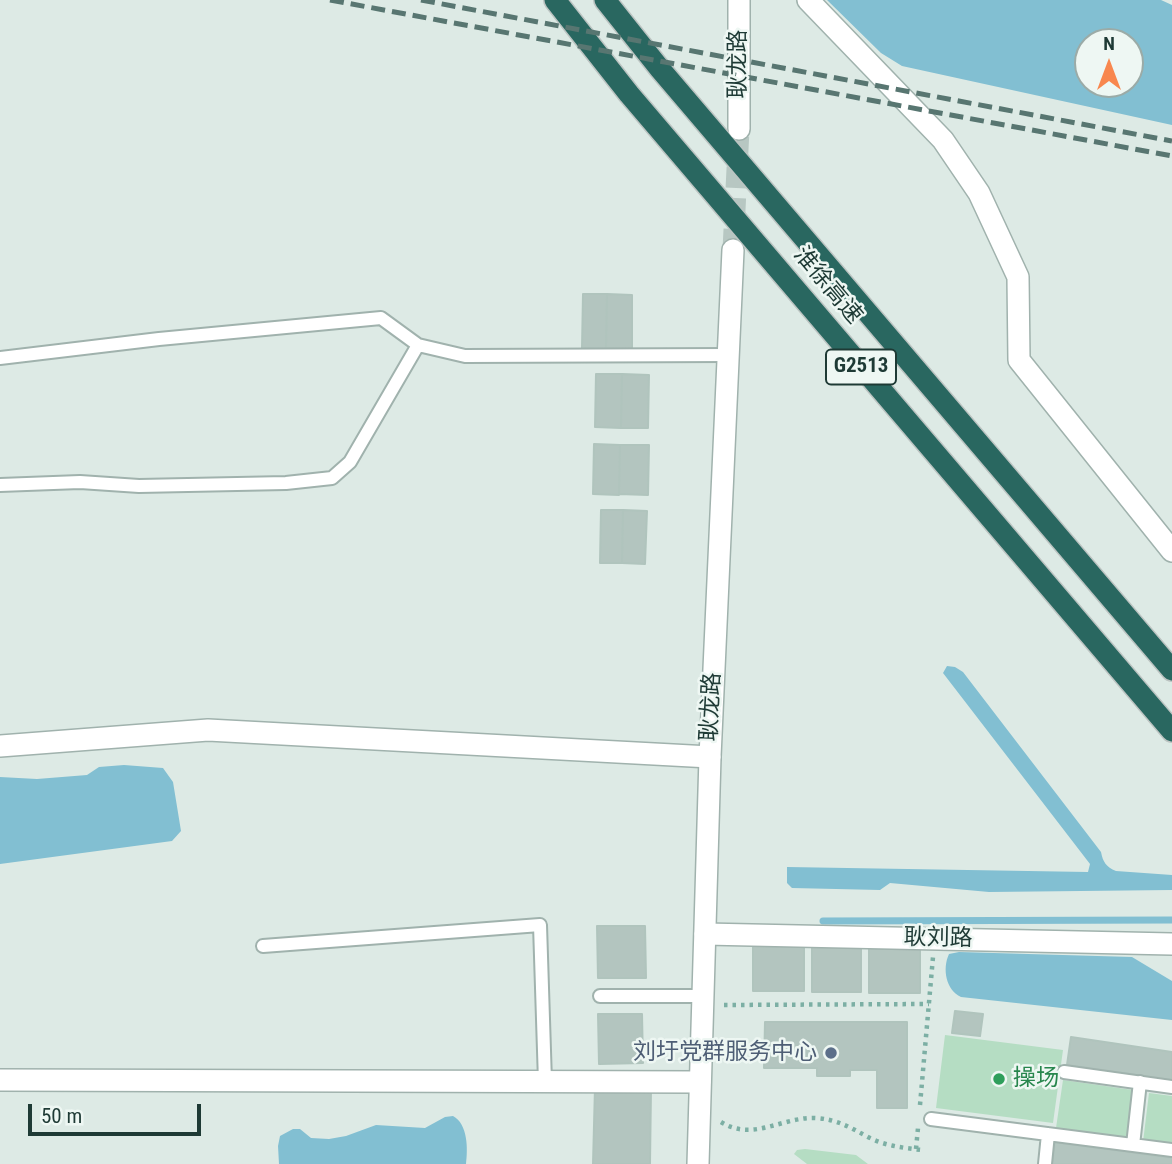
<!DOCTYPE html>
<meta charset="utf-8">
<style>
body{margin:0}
#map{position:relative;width:1172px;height:1164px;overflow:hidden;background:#ddeae5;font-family:"Roboto Condensed",sans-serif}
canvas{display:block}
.north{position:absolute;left:1074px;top:28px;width:70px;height:70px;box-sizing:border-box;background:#eef7f3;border:2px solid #9baba7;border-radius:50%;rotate:0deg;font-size:19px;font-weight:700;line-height:28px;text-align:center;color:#1e3a35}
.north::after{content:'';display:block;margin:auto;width:24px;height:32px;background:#f8874e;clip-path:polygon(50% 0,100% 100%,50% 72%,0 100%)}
.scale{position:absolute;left:28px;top:1104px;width:173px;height:32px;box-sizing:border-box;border:4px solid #1e3a35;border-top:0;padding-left:9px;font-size:21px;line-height:24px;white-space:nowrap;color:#1e3a35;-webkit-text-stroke:5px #eef7f3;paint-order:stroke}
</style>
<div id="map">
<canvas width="1172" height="1164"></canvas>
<div class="north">N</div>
<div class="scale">50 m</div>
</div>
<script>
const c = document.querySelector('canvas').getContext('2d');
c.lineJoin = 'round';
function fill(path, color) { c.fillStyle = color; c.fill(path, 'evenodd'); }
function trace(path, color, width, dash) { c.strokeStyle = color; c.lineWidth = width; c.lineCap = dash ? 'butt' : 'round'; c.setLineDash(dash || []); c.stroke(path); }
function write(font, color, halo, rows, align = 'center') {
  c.font = font + ' "Roboto Condensed","Noto Sans SC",sans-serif'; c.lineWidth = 5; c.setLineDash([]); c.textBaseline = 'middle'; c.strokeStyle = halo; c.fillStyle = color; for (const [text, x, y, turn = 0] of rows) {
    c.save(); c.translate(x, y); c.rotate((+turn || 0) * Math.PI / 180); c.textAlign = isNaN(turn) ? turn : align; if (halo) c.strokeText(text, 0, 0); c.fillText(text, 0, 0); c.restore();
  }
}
fill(new Path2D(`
 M945,1035l118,15 -10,73 -117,-15z
 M1063,1080l70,10 -6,48 -71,-10z
 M1149,1093l23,3v50l-29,-4z
 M805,1149l51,6 12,9h-61l-13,-10 3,-4z`), '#b5ddc3');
fill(new Path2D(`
 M827,0h334l11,5v120l-270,-59 -21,-13zM1088,42h42v42h-42z
 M947,666l8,1 8,5 138,180c2,10 5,15 15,19l56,4v15l-183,2 -99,-9 -10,7 -88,-2 -5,-5v-16l301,5 2,-8 -147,-191z
 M124,765l39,3 10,14 8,49 -9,10 -172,23v-87l37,2 50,-4 12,-8z
 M959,952l173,5 40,24v39l-211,-23c-15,-7 -19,-28 -12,-43z
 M453,1116c15,8 15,33 13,48h-187l-1,-18 2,-10 13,-7h7l11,9 18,1 17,-3 30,-11 49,3 20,-11z`), '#82bfd2');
trace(new Path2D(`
 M823,921l349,-1`), '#82bfd2', 7);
const building = new Path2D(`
 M583,294h24l-1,55 -24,-1z
 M607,294l25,1v54l-26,-1z
 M596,374h26l-1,54 -26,-1z
 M622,374l27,1 -1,53h-27z
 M594,444l26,1 -1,50 -26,-1z
 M620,445h29l-1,50 -29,-1z
 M601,510h22l-1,53h-22z
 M623,510l24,1 -2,53 -23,-1z
 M597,926h48l1,52h-48z
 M753,945h51v46h-51z
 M812,945h49v47h-49z
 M869,945h51v48h-51z
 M955,1011l28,3 -3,22 -28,-3z
 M598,1014h44l1,49 -44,1z
 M765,1022h142v86h-30v-38h-27v6h-33v-8h-53z
 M1071,1037l101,15v28l-105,-15z
 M595,1087l56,1 -1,76h-57z
 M1055,1142l117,16v6h-120z`);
fill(building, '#b3c5bf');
trace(building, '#b0c4bd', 2);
trace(new Path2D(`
 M733,250l6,-121`), '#b7c7c2', 21, [21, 10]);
const service = new Path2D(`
 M0,358l159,-19 222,-21 37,27 47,11 263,-1
 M0,485l80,-3 59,4 147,-3 46,-5 18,-16 68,-117
 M263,946l277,-21 5,157
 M600,996h103
 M1064,1072l108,15
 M931,1119l241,31
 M1133,1145l7,-63
 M1045,1164l3,-30`);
const minor = new Path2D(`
 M808,0l135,140 36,53 39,84 1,83 153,191
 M0,746l208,-16 502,27
 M705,934l467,10
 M0,1080l700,2`);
const tertiary = new Path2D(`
 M739,0v129
 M698,1164l12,-407 23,-507`);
const motorway = new Path2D(`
 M555,0l74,94 543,637
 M605,0l55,69 512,601`);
trace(service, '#a0b2ad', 16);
trace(minor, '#a0b2ad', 24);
trace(tertiary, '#a0b2ad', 24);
trace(motorway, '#bcc4c2', 24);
trace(new Path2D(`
 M724,1005l205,-1
 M920,1105l13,-148
 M721,1122c32,20 60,-5 94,-4 22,1 36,10 55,20 16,8 34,10 52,12
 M916,1149l2,-21`), '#7cafa4', 4.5, [3.5, 5]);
trace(service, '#fff', 12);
trace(minor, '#fff', 21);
trace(tertiary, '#fff', 21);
trace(motorway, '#296760', 21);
trace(new Path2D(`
 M330,0l842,156
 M421,0l751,141`), '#587671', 5, [14, 7]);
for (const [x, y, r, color] of [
 [831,1053,7,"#5c6f8a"],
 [999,1079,7,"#2e9e5b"]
]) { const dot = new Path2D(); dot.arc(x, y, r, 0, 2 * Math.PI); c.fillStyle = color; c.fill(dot); trace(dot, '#eef7f3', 2.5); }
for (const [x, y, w] of [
 [861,367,70]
]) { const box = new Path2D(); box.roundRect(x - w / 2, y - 17.5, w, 35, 5); c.fillStyle = '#eef7f3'; c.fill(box); trace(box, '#1e3a35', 2); }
write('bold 21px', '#1e3a35', null, [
 ["G2513",861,367]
]);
write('23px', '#1e3a35', '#eef7f3', [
 ["耿龙路",739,64,-90],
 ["淮徐高速",827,286,50],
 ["耿龙路",712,707,-87],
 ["耿刘路",938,939,1]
]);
write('23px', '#4e5e75', '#eef7f3', [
 ["刘圩党群服务中心",817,1053]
], 'right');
write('23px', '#27864d', '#eef7f3', [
 ["操场",1013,1079]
], 'left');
</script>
